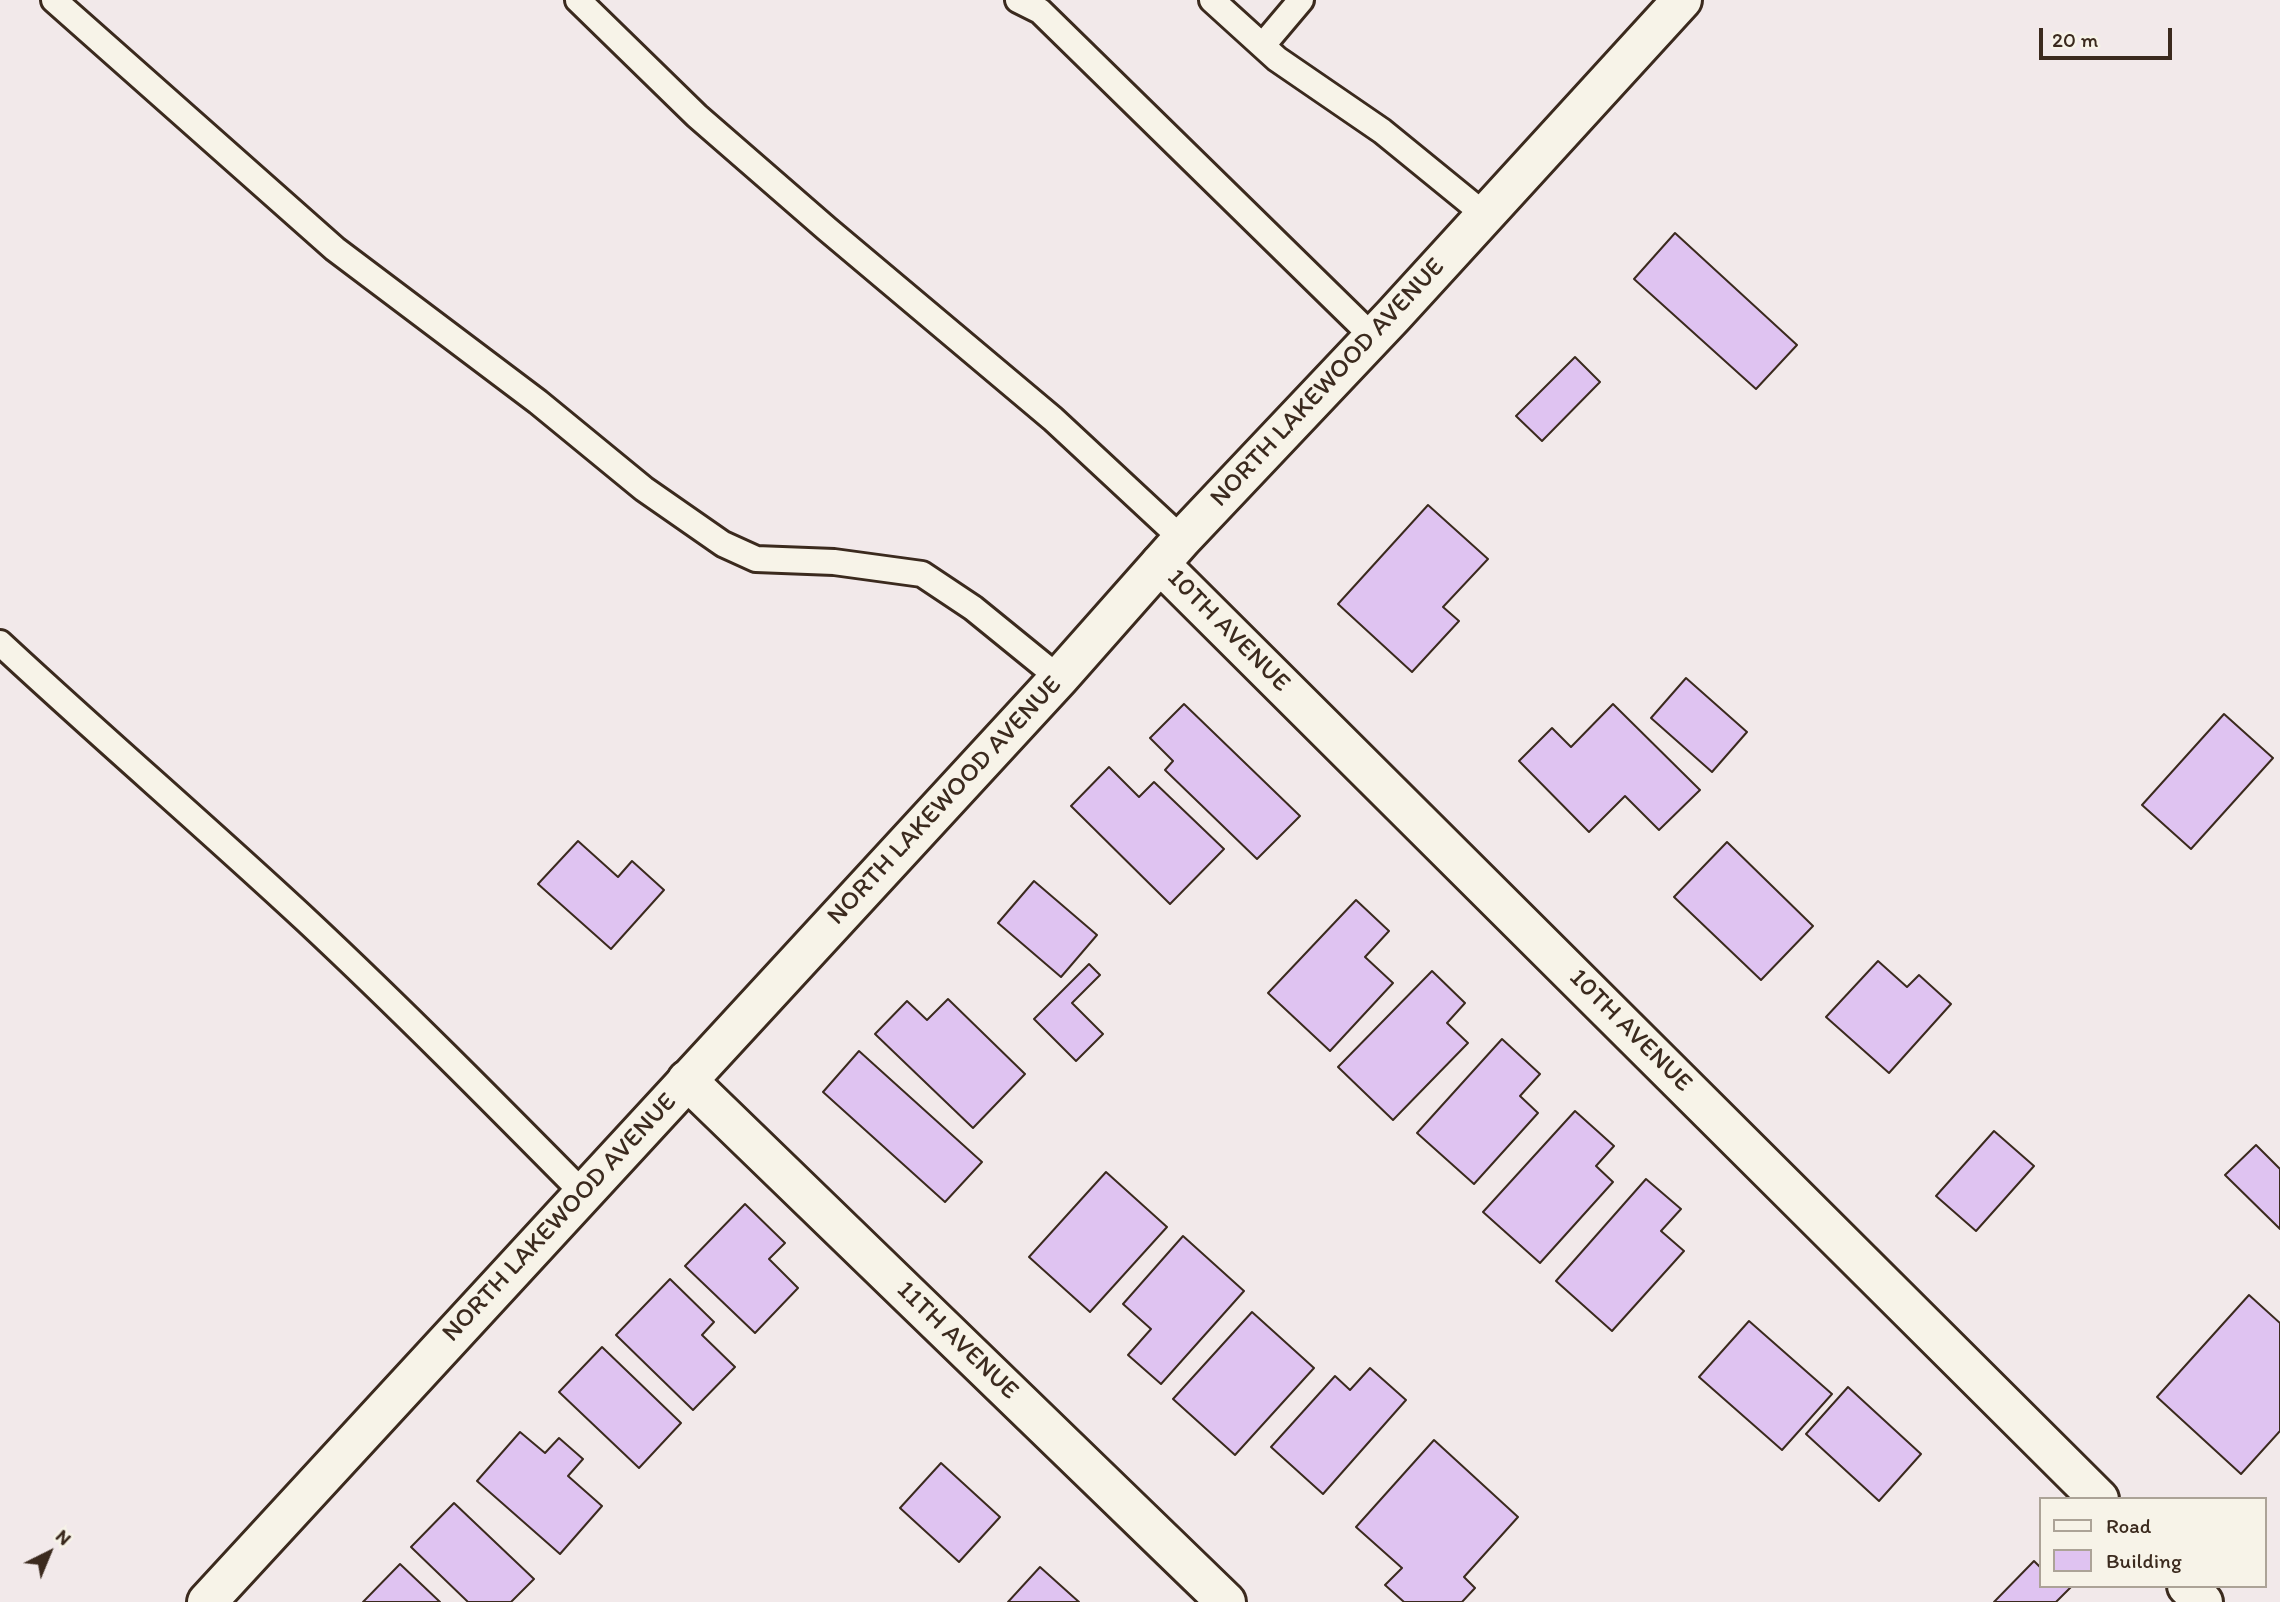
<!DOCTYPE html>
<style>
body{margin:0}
#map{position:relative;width:2280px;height:1602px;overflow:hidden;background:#f2e9ea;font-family:Itim,sans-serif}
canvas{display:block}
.legend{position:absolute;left:2039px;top:1497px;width:228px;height:91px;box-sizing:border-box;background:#f7f3e8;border:2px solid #aca397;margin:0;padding:9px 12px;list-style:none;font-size:21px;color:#3b2a1e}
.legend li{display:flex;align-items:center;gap:14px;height:35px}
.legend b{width:35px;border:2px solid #aca397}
.north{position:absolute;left:14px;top:1518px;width:70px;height:70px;-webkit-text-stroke:5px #f7f3e8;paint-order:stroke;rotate:43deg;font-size:19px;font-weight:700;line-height:28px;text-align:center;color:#3b2a1e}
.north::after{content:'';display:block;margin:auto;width:24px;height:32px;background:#3b2a1e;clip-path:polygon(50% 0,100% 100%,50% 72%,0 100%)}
.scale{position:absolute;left:2039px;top:28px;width:133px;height:32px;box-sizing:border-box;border:4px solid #3b2a1e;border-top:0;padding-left:9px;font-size:21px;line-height:24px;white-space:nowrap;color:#3b2a1e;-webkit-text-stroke:5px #f7f3e8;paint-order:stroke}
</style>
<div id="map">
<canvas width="2280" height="1602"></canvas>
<ul class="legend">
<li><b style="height:9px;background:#f7f3e8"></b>Road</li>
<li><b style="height:19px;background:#dfc3f1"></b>Building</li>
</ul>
<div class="north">N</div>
<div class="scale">20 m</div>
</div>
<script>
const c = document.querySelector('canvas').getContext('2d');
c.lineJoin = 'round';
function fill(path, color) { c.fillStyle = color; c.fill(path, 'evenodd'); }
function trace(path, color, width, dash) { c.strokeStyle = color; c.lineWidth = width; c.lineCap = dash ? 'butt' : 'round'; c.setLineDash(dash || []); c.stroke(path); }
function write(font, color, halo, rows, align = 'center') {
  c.font = font + ' Itim,sans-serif'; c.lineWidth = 7; c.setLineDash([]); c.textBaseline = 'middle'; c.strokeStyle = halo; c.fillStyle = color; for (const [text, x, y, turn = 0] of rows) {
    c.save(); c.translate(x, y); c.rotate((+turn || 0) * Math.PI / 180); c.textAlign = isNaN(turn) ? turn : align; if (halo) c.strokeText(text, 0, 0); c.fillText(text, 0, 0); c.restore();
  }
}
const building = new Path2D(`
 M1675,233l122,112 -41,44 -122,-110z
 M1575,357l25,25 -58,59 -26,-25z
 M1428,505l60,54 -45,48 16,14 -47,51 -74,-68z
 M1686,678l61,54 -35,40 -61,-54z
 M1184,704l116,112 -43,43 -92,-89 8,-9 -23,-23z
 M1613,704l87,86 -41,40 -34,-34 -36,36 -70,-71 33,-33 19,19z
 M2224,714l49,44 -82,91 -49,-44z
 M1109,767l30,30 15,-15 70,67 -54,55 -99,-98z
 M578,841l40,36 14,-16 32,29 -53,59 -73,-65z
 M1727,842l86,84 -52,54 -87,-83z
 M1034,881l63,54 -36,42 -63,-54z
 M1356,900l33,31 -24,26 28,26 -63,68 -62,-58z
 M1878,961l29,26 12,-12 32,29 -62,69 -63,-56z
 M1089,964l11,11 -28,28 31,31 -27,27 -42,-42z
 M1432,971l33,32 -18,20 21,20 -75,77 -55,-53z
 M948,999l77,75 -52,54 -98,-94 32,-33 20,19z
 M1502,1039l38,35 -20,22 18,17 -64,71 -57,-51z
 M859,1051l123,111 -37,40 -122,-110z
 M1575,1111l39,35 -18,20 17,16 -73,81 -57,-51z
 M1994,1131l40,35 -58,65 -40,-35z
 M2256,1145l24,24v60l-55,-54z
 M1106,1172l61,55 -77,85 -61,-55z
 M1646,1179l35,30 -20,22 23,20 -72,80 -56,-50z
 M745,1204l40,39 -16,16 29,29 -43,45 -70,-67z
 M1183,1236l61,55 -83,93 -33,-29 23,-26 -28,-25z
 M670,1279l44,43 -12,13 33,32 -42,43 -77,-75z
 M2249,1295l31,28v108l-39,43 -84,-77z
 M1252,1312l62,56 -79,87 -62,-56z
 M1749,1321l83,73 -50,56 -83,-73z
 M602,1347l79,76 -42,45 -80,-76z
 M1370,1368l36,32 -83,94 -52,-47 64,-71 15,14z
 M1848,1387l73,67 -42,47 -73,-67z
 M520,1432l25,21 14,-15 24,21 -15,17 34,30 -42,48 -83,-73z
 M1434,1440l84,77 -54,60 11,11 -13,14h-58l-19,-17 17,-17 -46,-41z
 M941,1463l59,54 -41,45 -59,-54z
 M454,1503l80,76 -23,23h-43l-57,-55z
 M2034,1561l6,6v19h32l-16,16h-62z
 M400,1564l40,38h-77z
 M1040,1567l39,35h-71z`);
fill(building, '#dfc3f1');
trace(building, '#3b2a1e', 2);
const service = new Path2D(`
 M54,0l281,249 203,153 106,87 79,55 33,15 78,3 88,12 51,34 86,70
 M578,0l119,116 130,113 226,190 129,120
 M1018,0l22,11 333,326
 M1212,0l65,59 105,72 103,84
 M1263,45l38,-45
 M0,643c101,94 206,184 307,278 94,88 185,180 276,272`);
const minor = new Path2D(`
 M1160,564l939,935
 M687,1080l539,522
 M2187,1586l16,16`);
const tertiary = new Path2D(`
 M207,1602l852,-924 123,-139 211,-223 289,-316`);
trace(service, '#3b2a1e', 30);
trace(minor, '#3b2a1e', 44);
trace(tertiary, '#3b2a1e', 44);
trace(service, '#f7f3e8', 24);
trace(minor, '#f7f3e8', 38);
trace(tertiary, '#f7f3e8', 38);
write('26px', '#3b2a1e', '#f7f3e8', [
 ["NORTH LAKEWOOD AVENUE",1328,383,-47],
 ["10TH AVENUE",1228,631,45],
 ["NORTH LAKEWOOD AVENUE",945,801,-47],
 ["10TH AVENUE",1630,1031,45],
 ["NORTH LAKEWOOD AVENUE",560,1218,-47],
 ["11TH AVENUE",957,1341,44]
]);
</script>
